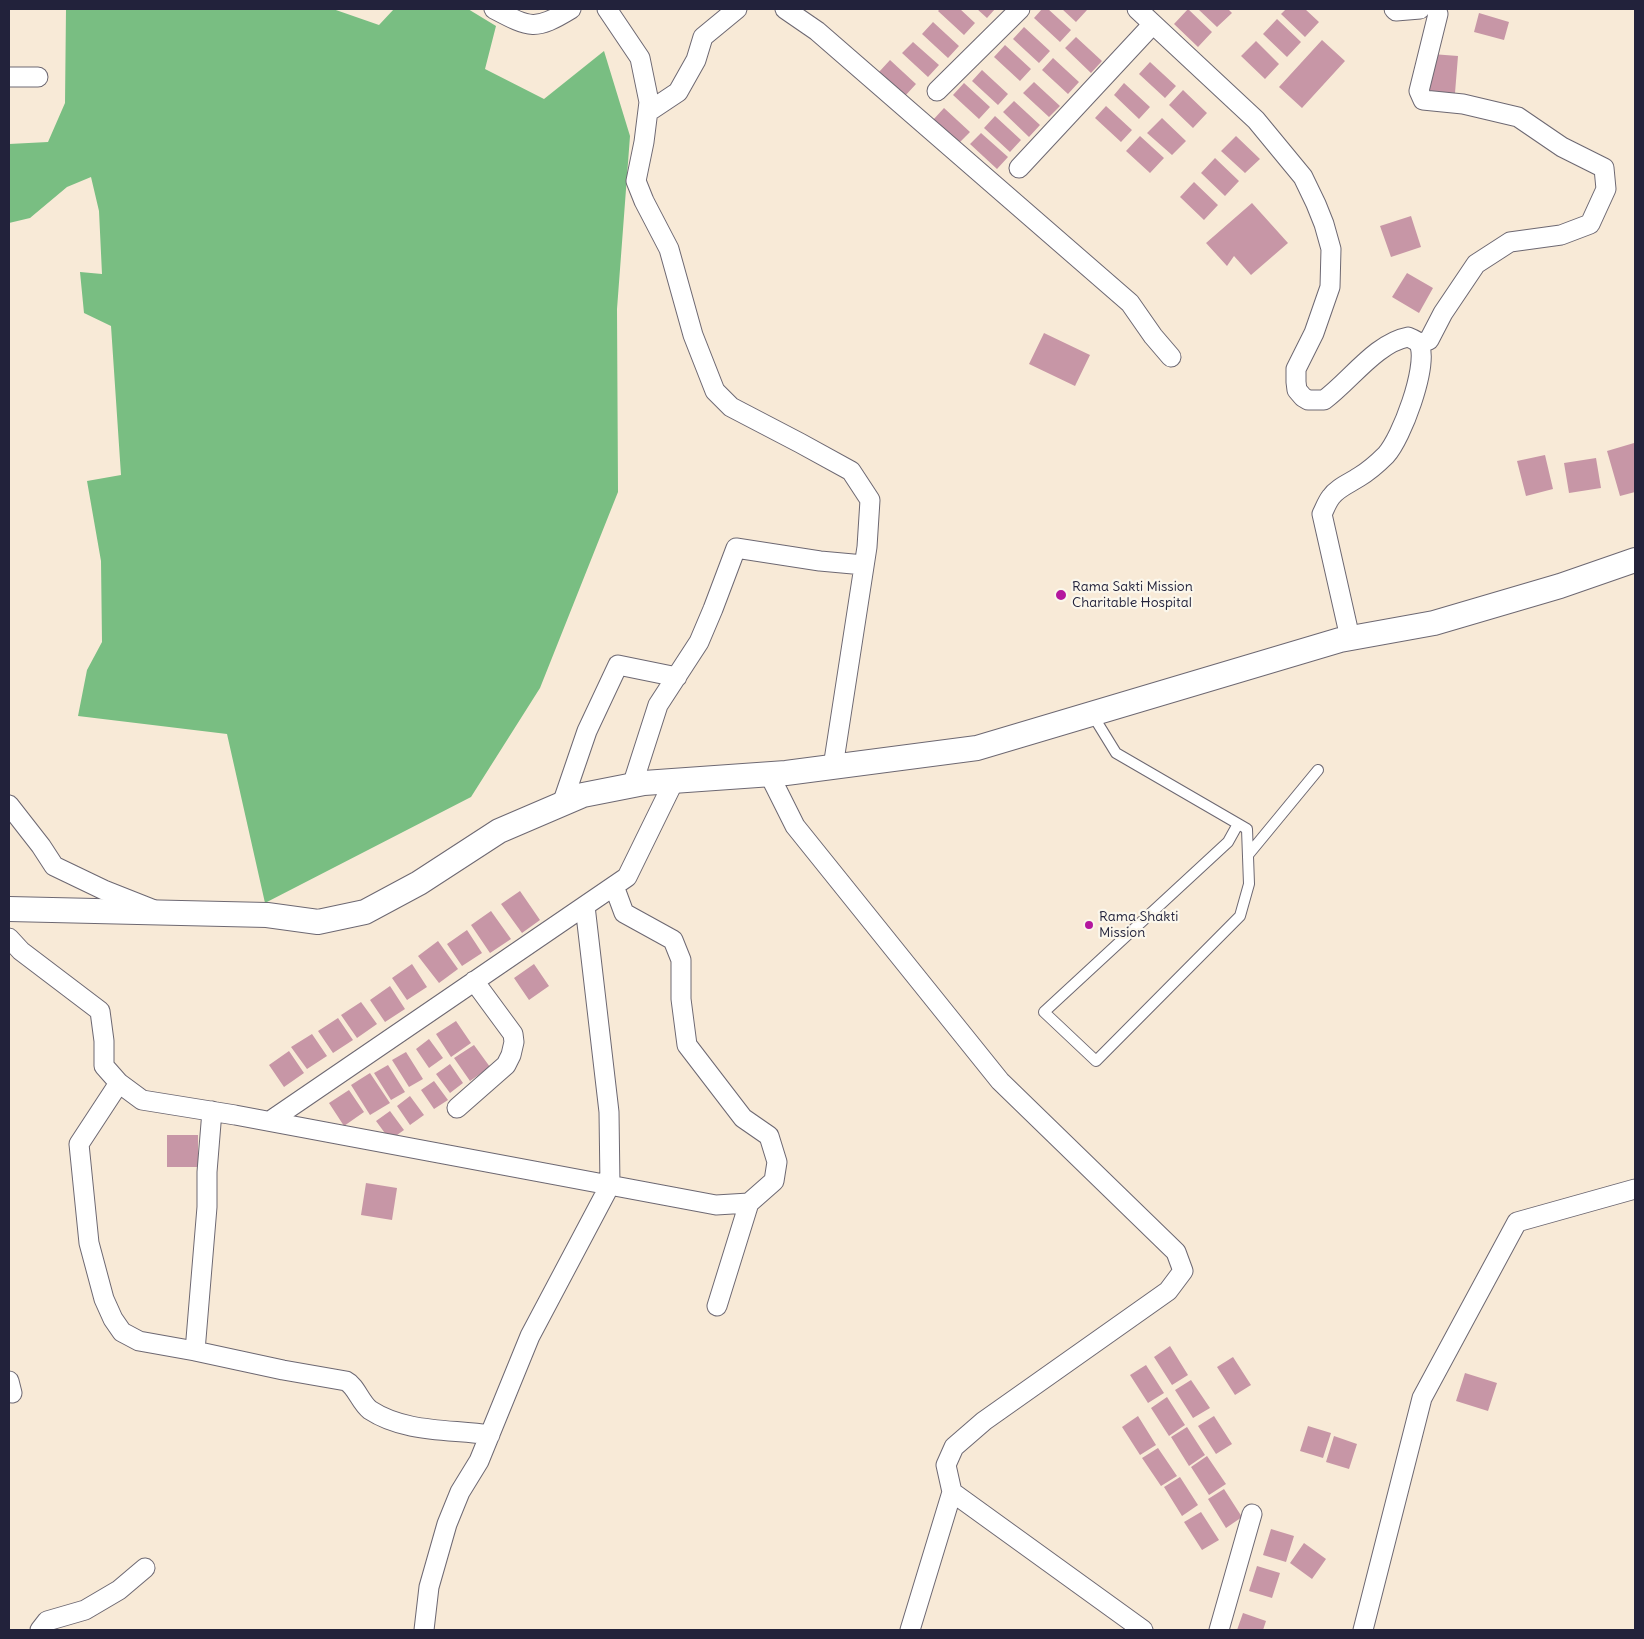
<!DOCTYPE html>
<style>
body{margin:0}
#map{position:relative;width:1644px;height:1639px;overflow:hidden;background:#f8ead7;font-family:Delius,sans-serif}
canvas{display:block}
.frame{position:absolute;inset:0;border:10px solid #22223b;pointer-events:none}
</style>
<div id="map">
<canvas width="1644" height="1639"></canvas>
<div class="frame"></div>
</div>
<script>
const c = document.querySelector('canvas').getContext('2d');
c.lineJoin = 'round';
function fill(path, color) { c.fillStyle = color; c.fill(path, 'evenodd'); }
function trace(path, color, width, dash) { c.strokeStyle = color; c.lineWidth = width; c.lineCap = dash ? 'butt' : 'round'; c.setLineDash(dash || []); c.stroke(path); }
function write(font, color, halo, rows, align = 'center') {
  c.font = font + ' Delius,sans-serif'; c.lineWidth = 4.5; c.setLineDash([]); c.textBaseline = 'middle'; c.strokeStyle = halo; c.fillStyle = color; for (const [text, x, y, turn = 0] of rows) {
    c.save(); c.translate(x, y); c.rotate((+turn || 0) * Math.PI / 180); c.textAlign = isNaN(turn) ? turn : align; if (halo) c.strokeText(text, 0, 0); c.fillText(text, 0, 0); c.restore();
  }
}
fill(new Path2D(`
 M66,9h267l46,16 15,-16h74l28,17 -11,43 59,30 60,-48 26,85 -13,173 1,183 -78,196 -69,109 -206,106 -38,-169 -149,-18 9,-46 15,-28 -1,-81 -14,-80 34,-6 -10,-149 -27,-13 -4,-41 22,2 -3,-63 -8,-34 -24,10 -37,31 -21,5v-79l39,-2 17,-39z`), '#79be82');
fill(new Path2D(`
 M940,9h20l15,14 -11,12 -26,-24z
 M977,9h18l-8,9z
 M1042,9h6l23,21 -11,12 -26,-24z
 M1062,9h24l1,1 -11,12z
 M1188,9l24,23 -14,15 -24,-23z
 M1198,9h30l4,4 -15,14z
 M1286,9h19l14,13 -14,15 -24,-23z
 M1479,13l30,9 -5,18 -30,-8z
 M1277,19l24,23 -14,15 -24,-23z
 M933,22l26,24 -11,12 -26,-24z
 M1024,27l26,24 -11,12 -26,-24z
 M1076,37l26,24 -11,12 -26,-25z
 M1322,40l23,21 -43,47 -23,-21z
 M1256,41l23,23 -14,15 -24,-23z
 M913,42l26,23 -11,12 -26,-24z
 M1005,45l26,24 -11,12 -26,-24z
 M1432,54l26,2 -3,37 -26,-2z
 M1053,58l26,24 -11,12 -26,-24z
 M890,60l26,24 -11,12 -26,-24z
 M1150,62l26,24 -11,12 -26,-24z
 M982,70l26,24 -10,11 -26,-24z
 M1034,82l26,24 -11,11 -26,-24z
 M964,83l26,24 -11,12 -26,-24z
 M1124,83l26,24 -11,12 -25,-24z
 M1183,90l24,23 -14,15 -24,-23z
 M1014,101l26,24 -11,12 -26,-25z
 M1106,106l26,24 -11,12 -26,-24z
 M944,108l26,24 -11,11 -26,-23z
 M995,116l26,24 -11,12 -26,-24z
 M1162,118l24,23 -14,14 -25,-22z
 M981,133l27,24 -11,12 -27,-25z
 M1140,136l24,22 -14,15 -24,-22z
 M1236,136l24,23 -15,14 -24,-22z
 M1215,158l24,23 -14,15 -24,-23z
 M1194,182l24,23 -14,15 -24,-23z
 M1252,203l36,40 -37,32 -17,-19 -7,10 -21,-23z
 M1411,216l10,31 -30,10 -11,-31z
 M1407,273l26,15 -14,25 -27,-16z
 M1044,333l46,22 -15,31 -46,-22z
 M1634,443l1,49 -15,4 -13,-45z
 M1545,455l8,34 -27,7 -9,-35z
 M1596,458l5,30 -32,5 -5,-30z
 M520,891l20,29 -18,13 -21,-29z
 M491,911l20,28 -21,14 -19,-28z
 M467,930l15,23 -20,13 -15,-22z
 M438,941l20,28 -19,14 -21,-27z
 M412,964l15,23 -20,13 -15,-22z
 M534,964l15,22 -20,14 -15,-22z
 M390,986l15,23 -20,13 -15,-22z
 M361,1002l16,22 -20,14 -16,-23z
 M338,1018l15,22 -20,13 -15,-22z
 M456,1021l15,22 -20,14 -15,-23z
 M312,1034l15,22 -20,13 -16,-22z
 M429,1039l14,19 -14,10 -13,-19z
 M474,1045l16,22 -20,14 -16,-23z
 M289,1051l15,22 -20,14 -15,-22z
 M406,1052l17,27 -14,8 -17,-27z
 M450,1064l13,19 -13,10 -14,-19z
 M388,1065l17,27 -14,8 -17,-27z
 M370,1073l20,30 -20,12 -19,-30z
 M434,1081l14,19 -14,9 -13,-19z
 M349,1090l15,22 -20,14 -15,-23z
 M410,1096l14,19 -14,10 -13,-19z
 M390,1111l14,19 -14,10 -14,-19z
 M167,1135h31v32h-31z
 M366,1183l31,5 -5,32 -31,-5z
 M1170,1346l18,29 -16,10 -18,-28z
 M1233,1357l18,28 -16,10 -18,-28z
 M1146,1365l18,28 -16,10 -18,-28z
 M1465,1373l32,10 -9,28 -32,-10z
 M1191,1380l19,28 -17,10 -18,-28z
 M1167,1397l18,28 -16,11 -18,-28z
 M1138,1416l18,29 -16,10 -18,-28z
 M1214,1416l18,28 -16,10 -18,-28z
 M1308,1426l23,7 -8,25 -23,-7z
 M1187,1427l18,28 -16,11 -18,-29z
 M1334,1436l23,8 -8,25 -23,-7z
 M1158,1448l19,28 -16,10 -19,-28z
 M1207,1456l19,28 -17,11 -18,-28z
 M1180,1477l18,28 -16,11 -18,-29z
 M1224,1489l18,28 -16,11 -18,-29z
 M1201,1512l18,28 -17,10 -18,-28z
 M1271,1529l23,7 -8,26 -23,-7z
 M1304,1543l22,16 -14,20 -22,-16z
 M1257,1566l23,7 -8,25 -23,-7z
 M1243,1613l23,8 -3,9h-26z`), '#c796a6');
const service = new Path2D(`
 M1092,714l24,39 131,76 2,55 -9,32 -144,145 -52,-49 184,-170 10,-18
 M1248,855l70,-85`);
const minor = new Path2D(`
 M494,9c36,19 41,22 77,0
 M607,9l33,49 9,44 -5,40 -8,39 8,20 25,48 24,86 22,56 16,16 69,36 51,28 19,29 -3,47 -34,220
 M785,9l32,22 313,272 23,33 18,21
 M1137,9l119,111 47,57 13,27 8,20 7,25 -1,38 -16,46 -18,36v13l1,8 6,7 5,3h16c26,-19 52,-57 84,-63 5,2 10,4 12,9 7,23 -18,91 -34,109 -8,8 -17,16 -27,22 -9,6 -22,11 -28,20 -4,5 -6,11 -9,17l28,124
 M1394,9l2,2 24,-2
 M9,77h29
 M937,91l83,-82
 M648,112l30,-20 18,-32 7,-23 34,-28
 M1019,168l134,-144
 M1419,344l10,-4 14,-27 33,-49 34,-22 51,-7 29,-11 16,-35 -2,-21 -42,-21 -44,-30 -55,-13 -40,-4 -4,-9 19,-77 -2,-5
 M769,774l26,52 205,255 176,171 7,19 -15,20 -184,130 -30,26 -8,18 6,27 191,138
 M632,786l26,-81 41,-63 14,-33 23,-61 84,13 44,4
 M562,804l25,-73 31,-66 59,12
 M9,805l32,41 13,20 50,24 48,19
 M614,886l10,27 49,27 8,20v39l6,46 56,73 26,18 8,26 -3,19 -25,22 -32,103
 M9,938l12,13 79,60 4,30v25l15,17 23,17 93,15 481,90 33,-2
 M119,1083l-40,61 10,99 15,56 9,20 9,13 17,9 56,10
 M457,1108l49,-43 5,-10 3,-13 -1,-8 -39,-53
 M212,1111l-5,61v35l-12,144 88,19 63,11c10,5 14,21 24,29 35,23 80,19 120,25
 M270,1121l357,-244 47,-96
 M9,1381l3,12
 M40,1630l7,-9 38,-11 34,-20 26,-22
 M424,1630l5,-43 18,-63 13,-32 19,-31 51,-125 80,-151 -1,-73 -24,-206
 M910,1630l42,-138
 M1219,1630l33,-116
 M1363,1630l59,-232 95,-176 118,-33`);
const tertiary = new Path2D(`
 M9,909l258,6 51,7 47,-10 54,-29 80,-52 84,-36 61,-12 142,-10 191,-25 363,-108 94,-17 126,-37 75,-26`);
trace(service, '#6d6872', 12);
trace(minor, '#6d6872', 21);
trace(tertiary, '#6d6872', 26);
trace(service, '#fff', 10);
trace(minor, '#fff', 19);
trace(tertiary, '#fff', 24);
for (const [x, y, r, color] of [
 [1061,595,6,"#b5179e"],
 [1089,925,5,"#b5179e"]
]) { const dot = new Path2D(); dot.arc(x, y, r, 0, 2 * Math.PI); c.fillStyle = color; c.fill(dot); trace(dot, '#fbf7ec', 2); }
write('14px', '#22223b', '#fbf7ec', [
 ["Rama Sakti Mission",1072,587],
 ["Charitable Hospital",1072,603],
 ["Rama Shakti",1099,917],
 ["Mission",1099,933]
], 'left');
</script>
